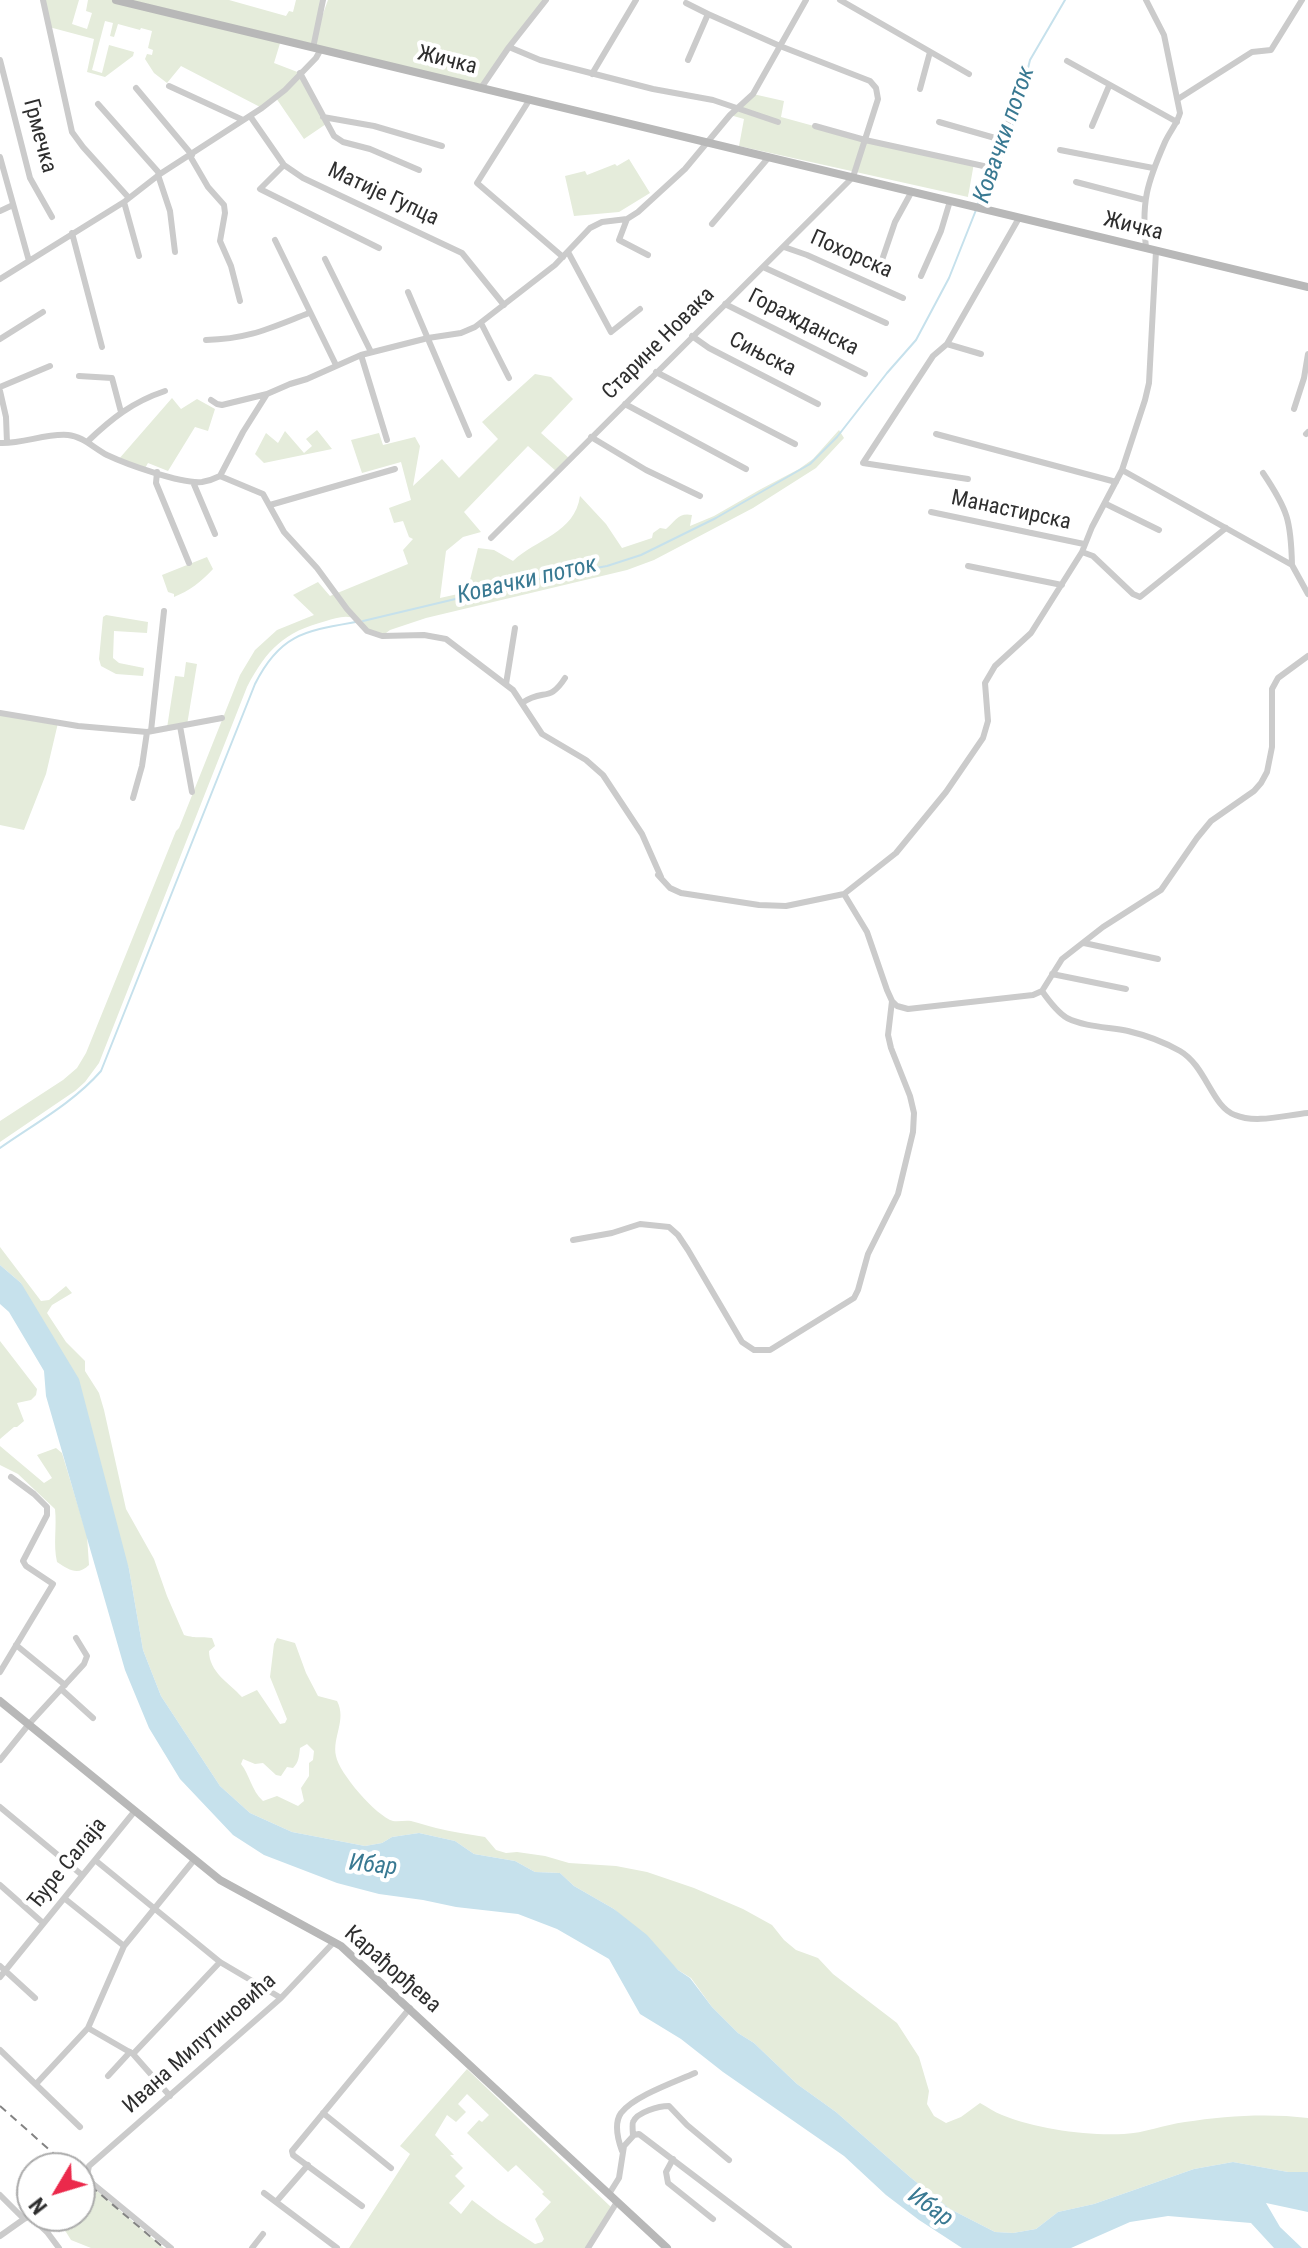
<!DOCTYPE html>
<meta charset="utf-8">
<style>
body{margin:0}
#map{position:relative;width:1308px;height:2248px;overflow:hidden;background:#fff;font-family:"Roboto Condensed",sans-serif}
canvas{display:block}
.north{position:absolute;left:16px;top:2152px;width:80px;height:80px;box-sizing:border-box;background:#fff;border:2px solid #ababab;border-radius:50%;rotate:232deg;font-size:22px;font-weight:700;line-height:32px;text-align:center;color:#2e2e2e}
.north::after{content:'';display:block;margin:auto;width:28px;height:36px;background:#eb294b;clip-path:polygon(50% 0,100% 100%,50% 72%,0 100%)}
</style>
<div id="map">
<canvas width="1308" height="2248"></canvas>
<div class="north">N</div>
</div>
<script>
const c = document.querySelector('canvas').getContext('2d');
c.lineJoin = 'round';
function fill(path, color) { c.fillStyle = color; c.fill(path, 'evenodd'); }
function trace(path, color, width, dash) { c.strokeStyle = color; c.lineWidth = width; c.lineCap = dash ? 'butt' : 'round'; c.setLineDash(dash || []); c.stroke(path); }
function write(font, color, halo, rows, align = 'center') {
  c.font = font + ' "Roboto Condensed",sans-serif'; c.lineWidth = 8; c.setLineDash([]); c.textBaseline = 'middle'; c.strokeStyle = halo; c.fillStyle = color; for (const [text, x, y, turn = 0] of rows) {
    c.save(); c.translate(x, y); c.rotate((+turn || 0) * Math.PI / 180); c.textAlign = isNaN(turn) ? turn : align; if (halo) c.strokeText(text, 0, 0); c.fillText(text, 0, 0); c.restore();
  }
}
fill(new Path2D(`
 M43,0h36l-7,24 15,5 5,-16 -6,-2 2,-11h141l57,16 3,-5 4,1 3,-12h24l-4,33 12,-33h217l-64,88 -200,-48 -7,23 26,10 26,51 -22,15 -28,-41 -14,10 -81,-42 -14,17 -13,-10 -9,-14 2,-5 5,1 1,-5 -5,-2 4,-17 -11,-3 -1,2 -22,-6 -4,13 -4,-1 3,-13 -8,-2 -13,49 10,3 7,-28 25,7 -1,4 -28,21 -18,-5 7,-33 -45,-12z
 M753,94l31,7 -3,16 84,23 109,23 -6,34 -229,-51 5,-27 -14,-4z
 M629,159l21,34 -31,19 -45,4 -9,-40 20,-5 2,4 28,-11 2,2z
 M535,374l16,3 22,22 -32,34 29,26 -13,13 -29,-26 -64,66 17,20 -18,5 -17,14 -6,47 27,-6 11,-44 16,2 19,11c23,-22 62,-28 67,-65l26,28 16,24 30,-10 1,-5 7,-5 6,1c9,-8 13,-17 26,-14l-2,11 24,-10 47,-27 38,-20 14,-10 26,-29 5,8 -28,30 -63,40 -99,52 -27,10 -201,48 -36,12 -8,6c-12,-2 -16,-12 -26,-17 -9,-5 -21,-1 -30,2 -42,11 -59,28 -79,66l-148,376 -14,19 -10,9 -75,51v-21l63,-41 14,-12 9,-15 90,-222 3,-3 61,-153 15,-25 22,-20 37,-15 -21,-20 25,-13 12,14 78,-32 -5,-14 10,-11 -4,-2 -6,-16 -9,2 -5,-15 22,-8 -10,-38 -39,11 -11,-33 28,-7 4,12 32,-8 5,9 -7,40 29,-27 17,19 39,-39 -16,-17z
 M172,398l9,11 16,-10 18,10 -7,22 -13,-4 -27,44 -20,-8 -4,7 -26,-10z
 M317,430l15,19 -68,14 -9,-9 11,-21 12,10 7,-12 19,22 8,-7 -6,-7z
 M207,557l6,12c-12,13 -24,22 -39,28v-3l-6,-2 -6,-17z
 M106,615l42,7 -1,11 -33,-2 -1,27 6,5 25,5 -1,8 -27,-2 -15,-8 -2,-7 4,-42z
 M186,662l11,2 -10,61 -20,3 8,-52 9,1z
 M0,713l58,10 -12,51 -22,56 -24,-5z
 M0,1247l41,54 8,-1 17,-14 6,7 -20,12 -5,8 19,29 19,19v10l14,22 5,17 22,99 28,50 13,37 17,39c14,4 16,1 28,3l3,8 -6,5c0,21 20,32 33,46l15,-7 23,34 5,-1 2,-4 -17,-42 4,-33 3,-6 18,5 11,30 12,23 19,5c10,19 -5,36 -1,55 3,17 40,60 57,65 6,1 12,-1 18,0 9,2 16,5 25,7 16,4 33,6 49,9l11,13 10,3 11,-1 28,4 24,7 47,3 31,6 47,16 49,21 29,16 12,15 12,10 22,8 15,16 64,49 22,34 10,34 -2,13 7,12 12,7 15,-6 19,-14c8,4 14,9 22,12 35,14 84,21 122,19 20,-1 40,-9 61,-12 40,-6 82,-9 123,-4v54h-20l-55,-10 -39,7 -100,35 -36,8 -22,17 -23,4 -18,-1 -45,-23 -40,-32 -74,-65 -39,-28 -43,-41 -16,-10 -26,-26 -21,-29 -13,-8 -64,-61 -40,-23 -14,-13 -25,-1 -20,-11 -41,-7 -19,-13 -36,-8 -27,4 -10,6 -17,3 -73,-14 -42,-19 -30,-27 -59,-90 -18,-46 -14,-81 -108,-286 -21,-18zM307,1744l7,7 -1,9 -4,3v13l-8,12 3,13 -6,5 -21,-10 -14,5c-12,-11 -13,-26 -22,-37l2,-5 12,5 8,-1 13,12 5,1 6,-9 6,1c6,-6 6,-12 7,-20z
 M0,1341l37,48 -1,6 -5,5 -14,3 7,18 -7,6h-3l-14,12z
 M0,1446l44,37 8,-5 -15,-23 19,-7 6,5 25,83 2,29c-11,11 -20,5 -32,-3 -4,-18 0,-35 -2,-53l-37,-35 -18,-9z
 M467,2069l145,139 -25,40h-238l61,-94 -10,-8zM467,2094l22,21 -7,7 -3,-2 -12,13 41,39 8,-7 28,27 -2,2 9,8 -16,17 9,20 -2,3 -7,2 -38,-25 -25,-19 -11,14 -12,-11 16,-17 -10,-10 8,-8 -13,-13h4l-19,-20 12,-20 9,7 10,-10 -8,-8z
 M82,2178l82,70h-73l-20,-8 -10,-16 7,-8h12v-36z`), '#e5ecdb');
fill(new Path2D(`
 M0,1265l21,18 58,96 50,190 14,81 18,46 59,90 30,27 42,19 73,14 17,-3 10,-6 27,-4 36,8 19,13 41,7 20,11 25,1 14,13 40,23 33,26 31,35 12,8 22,29 26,26 16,10 43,41 39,28 74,65 40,32 45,23 18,1 23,-4 22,-17 36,-8 100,-35 39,-7 55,10h20v40l-42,-9 14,24 22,21h-28l-23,-25 -83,-7 -38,6 -59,26h-109l-43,-28 -33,-25 -42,-39 -121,-84 -42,-33 -41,-25 -31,-55 -52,-30 -39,-15 -62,-7 -33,-7 -44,-6 -42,-11 -73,-28 -31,-20 -53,-56 -31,-51 -24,-58 -79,-274 -2,-25 -35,-59 -9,-8z`), '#c6e1ec');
trace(new Path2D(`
 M978,203l25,-49 15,-45 12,-49 35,-60
 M363,621l189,-45 55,-10 34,-11 75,-37 94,-54 27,-27 50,-64 29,-33 33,-62 27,-68
 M0,1148c34,-24 73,-45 101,-77l154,-387c25,-50 50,-53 101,-62`), '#c6e1ec', 2);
trace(new Path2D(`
 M43,0l29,132 11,15 46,51
 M840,0l129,74
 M686,3l22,11
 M509,47l31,13 113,29 60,11 65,22
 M313,48l10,-48
 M0,60l30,118 22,39
 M1067,61l110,61
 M300,73l34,63 9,6 27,7 49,21
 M592,74l44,-74
 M169,86l74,34
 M136,88l56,67
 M481,88l28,-41 37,-47
 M920,89l10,-37
 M530,99l-53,84 86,74
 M1178,99l74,-47 19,-2 31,-50
 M98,104l62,70
 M250,116l34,49 19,13 159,75 42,52
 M323,117l51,9 68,20
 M939,122l63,18
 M815,126l50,14 123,27c16,-13 20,-45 25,-65
 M1092,126l17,-40
 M1060,150l93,18
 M190,156l18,31 16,18 1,8 -5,28 11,25 9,35
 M0,157l29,104
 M284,165l-24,24 119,59
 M158,175l12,36 5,41
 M1076,182l69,18
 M124,202l15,54
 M0,211l13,-6
 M627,219l-8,21 29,15
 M712,224l57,-67
 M72,233l30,114
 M275,240l61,125
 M784,247l23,8 96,43
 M1146,248c-5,-46 1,-65 19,-106 5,-11 12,-18 15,-29l-16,-78 -18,-35
 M568,252l43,80 29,-23
 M325,259l46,93
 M881,263l14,-41 17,-31
 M763,267l123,56
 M921,276l20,-45 9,-30
 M0,279l124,-77 36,-28 102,-66 23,-18 31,-32 5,-9
 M408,292l61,143
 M725,304l140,70
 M481,323l28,55
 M692,336l17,12 109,56
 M0,339l43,-27
 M206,340c43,-1 64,-12 103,-27
 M947,344l34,10
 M361,355l26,85
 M656,372l139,72
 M79,376l33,2 9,34
 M0,387l50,-21
 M0,391l6,26 1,26
 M211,400l6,4 5,1 45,-11
 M625,404l121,65
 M1294,409l10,-31 4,-24
 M936,434l180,48
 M1306,434l2,-2
 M591,437l55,33 54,26
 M87,442c24,-23 45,-40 78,-51
 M0,443c23,1 46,-10 68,-8 14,1 26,13 39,20 19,9 74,29 95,27 6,-1 12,-3 18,-6
 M1122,470l170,95 16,29
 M157,472l-1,11 33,80
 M1263,473c25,37 28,48 29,92
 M220,476l23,-44 24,-38 23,-10 17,-5 54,-24 67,-17 33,-5 14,-6 80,-62 35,-37 12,-6 25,-3 11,-7 47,-43 45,-54 23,-21 53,-94
 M220,476l43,18 21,38 33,36 30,41 20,22 15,5 42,-1 22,4 67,51 29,44 44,26 17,15 39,59 19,43
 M968,479l-105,-16 70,-107 14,-12 72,-126
 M193,482l22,52
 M1106,504l53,26
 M270,505l125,-36
 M931,512l153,32
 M491,538l362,-361 25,-78 -2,-11 -6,-7 -90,-35 -72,-32 -20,46
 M1082,552l11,4 40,38 7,3 86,-69
 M968,566l94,19
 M506,684l9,-56
 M522,703c22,-15 27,0 43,-25
 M0,713l78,13 69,6 75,-14
 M180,726l12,66
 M151,731l13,-120
 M133,798l9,-32 5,-34
 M658,875l12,13 11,5 78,12 27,1 58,-12 52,-41 50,-61 37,-54 5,-17 -3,-38 10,-17 36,-33 51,-81 10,-25 30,-57 23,-70 4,-17 7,-132
 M844,894l23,38 20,58 5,11 5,5 11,3 125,-14 9,-4
 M1084,943l74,16
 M1052,974l74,15
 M1042,991l20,-32 41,-32 58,-37 36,-52 14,-17 43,-30 7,-8 6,-11 5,-25v-58l6,-11 30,-22
 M1042,991c7,10 15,21 25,27 18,9 41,9 61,13 17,4 36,11 52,20 26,15 32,56 55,64 21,9 50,0 73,-2
 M573,1240l39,-7 28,-9 29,3 9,8 10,15 54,92 12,8h16l84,-52 4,-8 10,-36 30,-60 15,-62 1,-19 -4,-17 -19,-48 -3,-13 4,-34
 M16,1645l49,40
 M0,1672l53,-88 -27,-18 -3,-5 24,-46v-8l-13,-13 -23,-17
 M61,1689l32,29
 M0,1760l29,-36 55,-60 3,-8 -11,-18
 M0,1807l82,68
 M95,1860l125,102 61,36
 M0,1885l43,38
 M64,1898l60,48
 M0,1966l35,32
 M0,1977l134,-165
 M88,2028l45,26 37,42
 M0,2050l80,77
 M133,2054l87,-92
 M108,2076l22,-24
 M36,2084l52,-56 36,-82 70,-86
 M323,2113l68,55
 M633,2136c0,-2 -1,-12 0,-14 4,-10 26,-16 36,-16l18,19 42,35
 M622,2151c-4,-11 -8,-28 -1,-38 13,-17 54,-31 74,-40
 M673,2159l-7,13 2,11 45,36
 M264,2193l73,55
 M609,2194l10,-16 5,-32 10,-11 5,-1 150,114
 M0,2195l24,24
 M276,2202l32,-37
 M362,2206l-69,-51 -1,-4 118,-143
 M24,2219l6,-3 17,16 12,16
 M0,2236l24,-17
 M171,2248l-79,-65 -5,-7 2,-10 192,-168 53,-56
 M252,2248l11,-14
 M588,2248l29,-46`), '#cbcbcb', 6);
trace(new Path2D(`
 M116,0l1192,287
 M0,1701l220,179 121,66 326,302`), '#b8b8b8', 8);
trace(new Path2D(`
 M0,2106l70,62
 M80,2177l84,71`), '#838383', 2, [8, 6]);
write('22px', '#2e2e2e', '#fff', [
 ["Жичка",447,61,14],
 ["Грмечка",39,136,75],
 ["Матије Гупца",383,195,25],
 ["Жичка",1133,227,14],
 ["Похорска",851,255,24],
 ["Горажданска",803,323,27],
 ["Старине Новака",659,344,-45],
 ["Сињска",762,355,27],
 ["Манастирска",1011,511,12],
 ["Ђуре Салаја",68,1864,-51],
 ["Карађорђева",392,1970,41],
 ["Ивана Милутиновића",200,2044,-42]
]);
write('italic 24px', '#397992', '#fff', [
 ["Ковачки поток",1005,135,-71],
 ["Ковачки поток",527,581,-13],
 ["Ибар",373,1866,6],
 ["Ибар",930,2208,35]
]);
</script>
